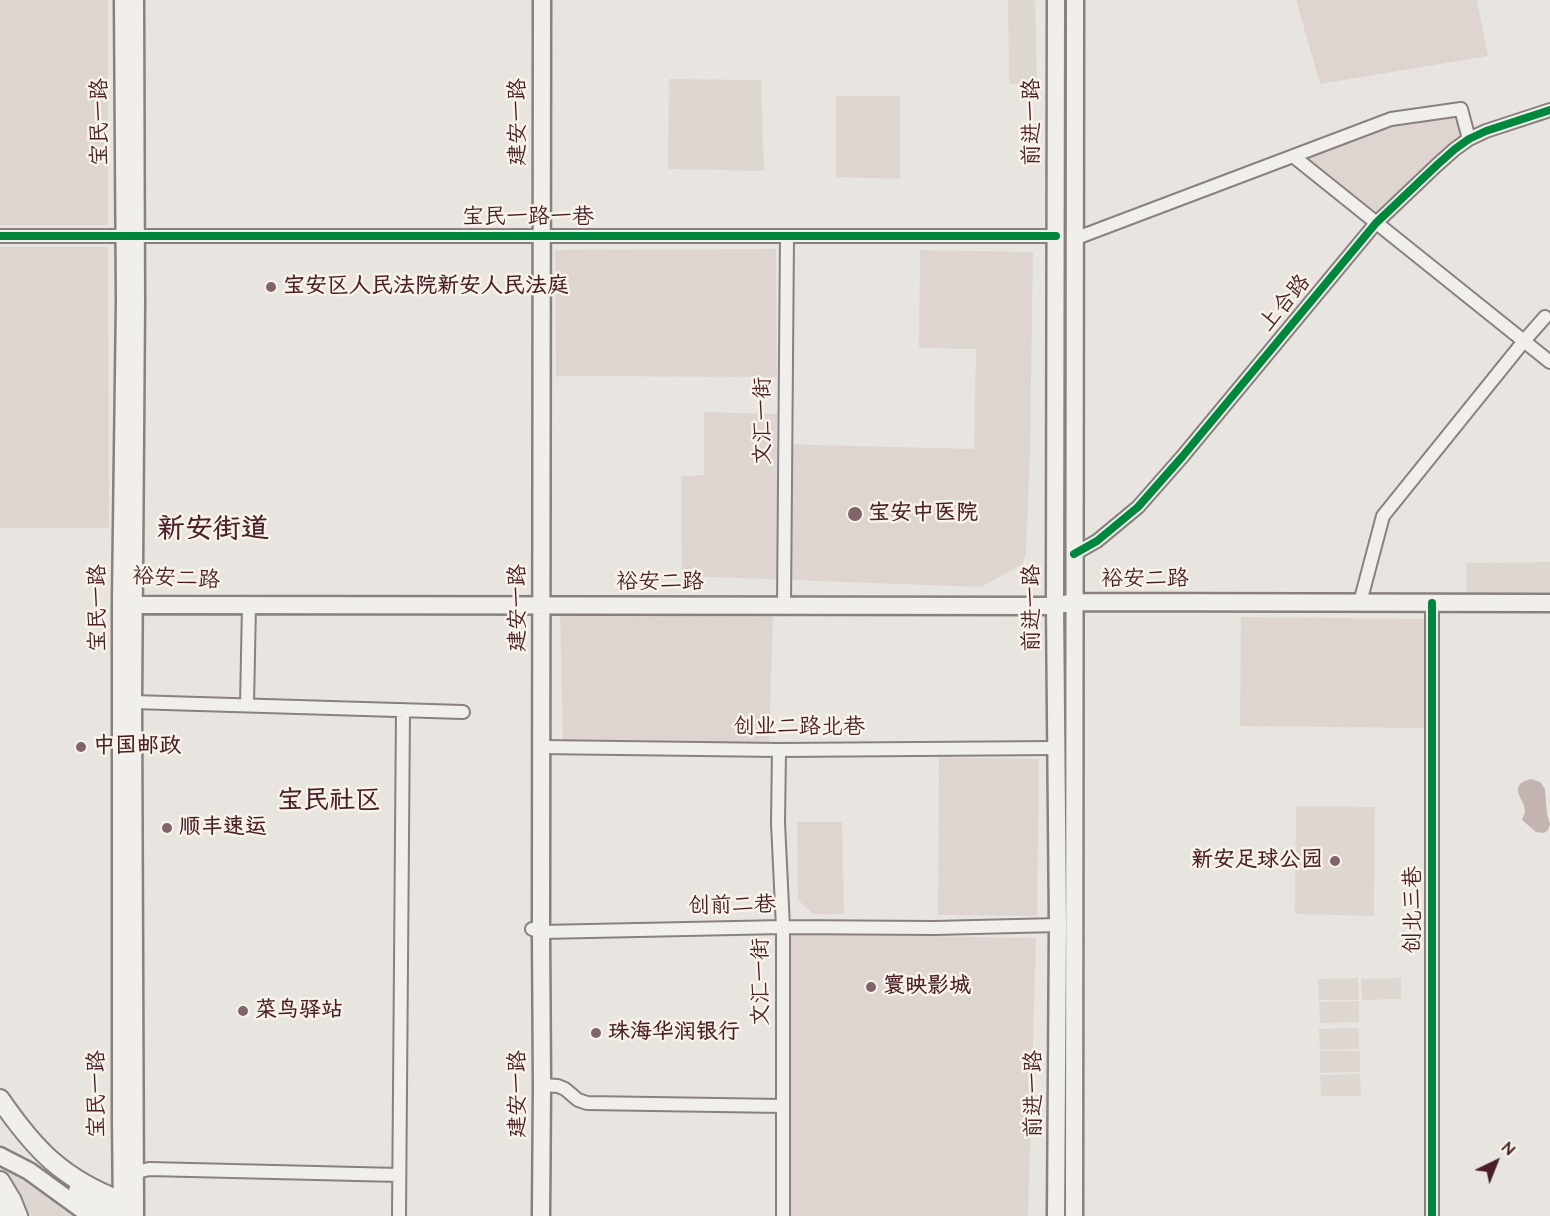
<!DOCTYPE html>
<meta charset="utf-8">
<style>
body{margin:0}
#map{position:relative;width:1550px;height:1216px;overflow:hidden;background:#e8e5e0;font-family:"Architects Daughter",sans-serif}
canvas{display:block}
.north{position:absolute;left:1466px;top:1132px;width:60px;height:60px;-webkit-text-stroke:4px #f7f3e8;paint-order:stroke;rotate:43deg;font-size:16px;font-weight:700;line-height:24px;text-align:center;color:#4a1f2b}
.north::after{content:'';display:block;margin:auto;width:21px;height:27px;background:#4a1f2b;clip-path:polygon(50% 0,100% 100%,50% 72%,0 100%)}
</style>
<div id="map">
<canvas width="1550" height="1216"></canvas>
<div class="north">N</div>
</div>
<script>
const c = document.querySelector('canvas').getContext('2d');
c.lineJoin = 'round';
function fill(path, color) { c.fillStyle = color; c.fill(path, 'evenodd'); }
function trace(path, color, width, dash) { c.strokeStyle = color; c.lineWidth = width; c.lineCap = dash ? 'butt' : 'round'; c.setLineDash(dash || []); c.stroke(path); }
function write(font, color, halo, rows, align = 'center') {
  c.font = font + ' "Architects Daughter","LXGW WenKai TC",sans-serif'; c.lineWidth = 5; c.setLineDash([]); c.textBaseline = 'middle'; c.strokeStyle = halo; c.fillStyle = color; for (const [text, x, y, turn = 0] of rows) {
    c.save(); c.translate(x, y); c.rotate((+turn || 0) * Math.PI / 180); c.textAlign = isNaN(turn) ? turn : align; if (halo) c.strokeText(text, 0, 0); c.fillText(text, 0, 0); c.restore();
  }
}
fill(new Path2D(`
 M0,0h108v225h-108z
 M1296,0h181l11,56 -168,28z
 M836,96h64v83l-64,-2z
 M1459,112l8,26 -91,81 -78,-63 93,-35z
 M0,247h108l1,281h-109z
 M776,249l1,128 -221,-1 -1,-126z
 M920,250l113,2 -3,198 -4,102 -3,12 -42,23 -299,-11 -1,-100 23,-1v-63l73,2v30l197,5 2,-100 -57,-1z
 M560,612l213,4 -4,128 -206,-2z
 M1241,617l183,2v109l-184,-2z
 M939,757l100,2 -2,157 -99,-1z
 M797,822h45l2,92h-31l-15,-14z
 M788,934l248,4 -8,278h-241z`), '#ded5d0');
fill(new Path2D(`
 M1008,0h27l2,83 -28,1z
 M669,79l92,1 3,91 -96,-2z
 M668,258h61v43h-61z
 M709,314v28h-39v-27z
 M1550,562v30l-83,1 -1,-30z
 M612,632l78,1c23,12 22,37 -3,45h-78c-28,-9 -25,-41 3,-46zM612,638h6l-1,35c-25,0 -30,-31 -5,-35zM673,638c6,0 13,-1 19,3 13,7 10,27 -4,31 -5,2 -10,1 -15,1z
 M607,645l10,1 -8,25 -10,-25z
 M1296,806l79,1 -1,109 -79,-2z
 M1358,978l1,22h-40l-1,-21z
 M1401,978v21l-39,1 -1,-21z
 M1359,1001v21l-39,1 -1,-21z
 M1359,1028v21l-39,1 -1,-21z
 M1320,1051h40v21l-40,1z
 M1360,1074l1,22h-40l-1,-21z
 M0,1166l27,14 50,36h-55l-22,-40z`), '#ded6d0');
fill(new Path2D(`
 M1531,779l9,3 5,7 2,25 3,10 -2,6 -4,3 -8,-1 -14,-12c1,-3 3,-6 3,-9 1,-10 -20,-26 6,-32z`), '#c3b4b1');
const minor = new Path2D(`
 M1293,156l257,206
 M0,236h1056
 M1074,239l317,-120 70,-10 8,30
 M1074,554l23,-13 41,-34 44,-50 194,-234 61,-58 18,-16 14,-10 17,-8 64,-21
 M1362,603v-8l21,-79 141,-175 21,-24
 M784,605l3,-369
 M133,702l330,10
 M247,705l2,-100
 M541,747l238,3 277,-2
 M779,750l-1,73 5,104v289
 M532,929l9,3 242,-5 151,1 124,-3
 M542,1085l16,1 7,3 13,11 9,3 196,3
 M134,1170l7,1 8,-2 250,6
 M399,1216l4,-506
 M1432,1216v-613`);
const major = new Path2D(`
 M135,0l1,302 -3,400 2,514
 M1056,0l-1,606 3,319 -2,291
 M121,600l4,5h19l911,1 18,-4 477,1
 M0,1156l29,15 62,45
 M122,1216l-1,-100v-516l4,-298 -2,-302
 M541,1216l1,-131 -1,-153 1,-932
 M1074,1216l1,-1216`);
const highway = new Path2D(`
 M0,1099c35,51 63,80 121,102
 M0,1181l12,20 6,15
 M78,1191l35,25
 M0,1207l4,9`);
trace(minor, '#898080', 16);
trace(major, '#898080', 21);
trace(highway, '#898080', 22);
trace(minor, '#f0efeb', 12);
trace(major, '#f0efeb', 16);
trace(highway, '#f0efeb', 18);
trace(new Path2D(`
 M0,236h1056
 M1074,554l23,-13 41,-34 44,-50 194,-234 61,-58 18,-16 14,-10 17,-8 64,-21
 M1432,1216v-613`), '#00873e', 8);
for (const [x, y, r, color] of [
 [271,287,6,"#81646a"],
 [855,514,8,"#81646a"],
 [81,747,6,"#81646a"],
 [167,828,6,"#81646a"],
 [1335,861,6,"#81646a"],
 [871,987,6,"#81646a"],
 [243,1011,6,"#81646a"],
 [596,1033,6,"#81646a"]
]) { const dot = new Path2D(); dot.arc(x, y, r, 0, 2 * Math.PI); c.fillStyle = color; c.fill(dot); trace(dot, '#f7f3e8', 2); }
write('22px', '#4a1f2b', '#f7f3e8', [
 ["宝民一路",101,122,-90],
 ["建安一路",519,122,-90],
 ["前进一路",1033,122,-90],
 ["宝民一路一巷",528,218],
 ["上合路",1286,304,-50],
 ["文汇一街",764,421,-90],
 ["裕安二路",176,580,3],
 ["裕安二路",1145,580],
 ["裕安二路",660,583],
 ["宝民一路",99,608,-90],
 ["建安一路",519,608,-90],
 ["前进一路",1033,608,-90],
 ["创业二路北巷",799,728],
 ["创前二巷",732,907,-1],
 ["创北三巷",1414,910,-90],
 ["文汇一街",762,982,-90],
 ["宝民一路",98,1094,-90],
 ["建安一路",519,1094,-90],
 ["前进一路",1035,1094,-90]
]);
write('bold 22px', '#4a1f2b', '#f7f3e8', [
 ["宝安区人民法院新安人民法庭",283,287],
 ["宝安中医院",868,514],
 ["中国邮政",93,747],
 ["顺丰速运",179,828],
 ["新安足球公园",1323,861,"right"],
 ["寰映影城",883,987],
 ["菜鸟驿站",255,1011],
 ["珠海华润银行",608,1033]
], 'left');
write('bold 26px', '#4a1f2b', '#f7f3e8', [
 ["宝民社区",329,803]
]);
write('bold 28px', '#4a1f2b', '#f7f3e8', [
 ["新安街道",213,531]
]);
</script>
